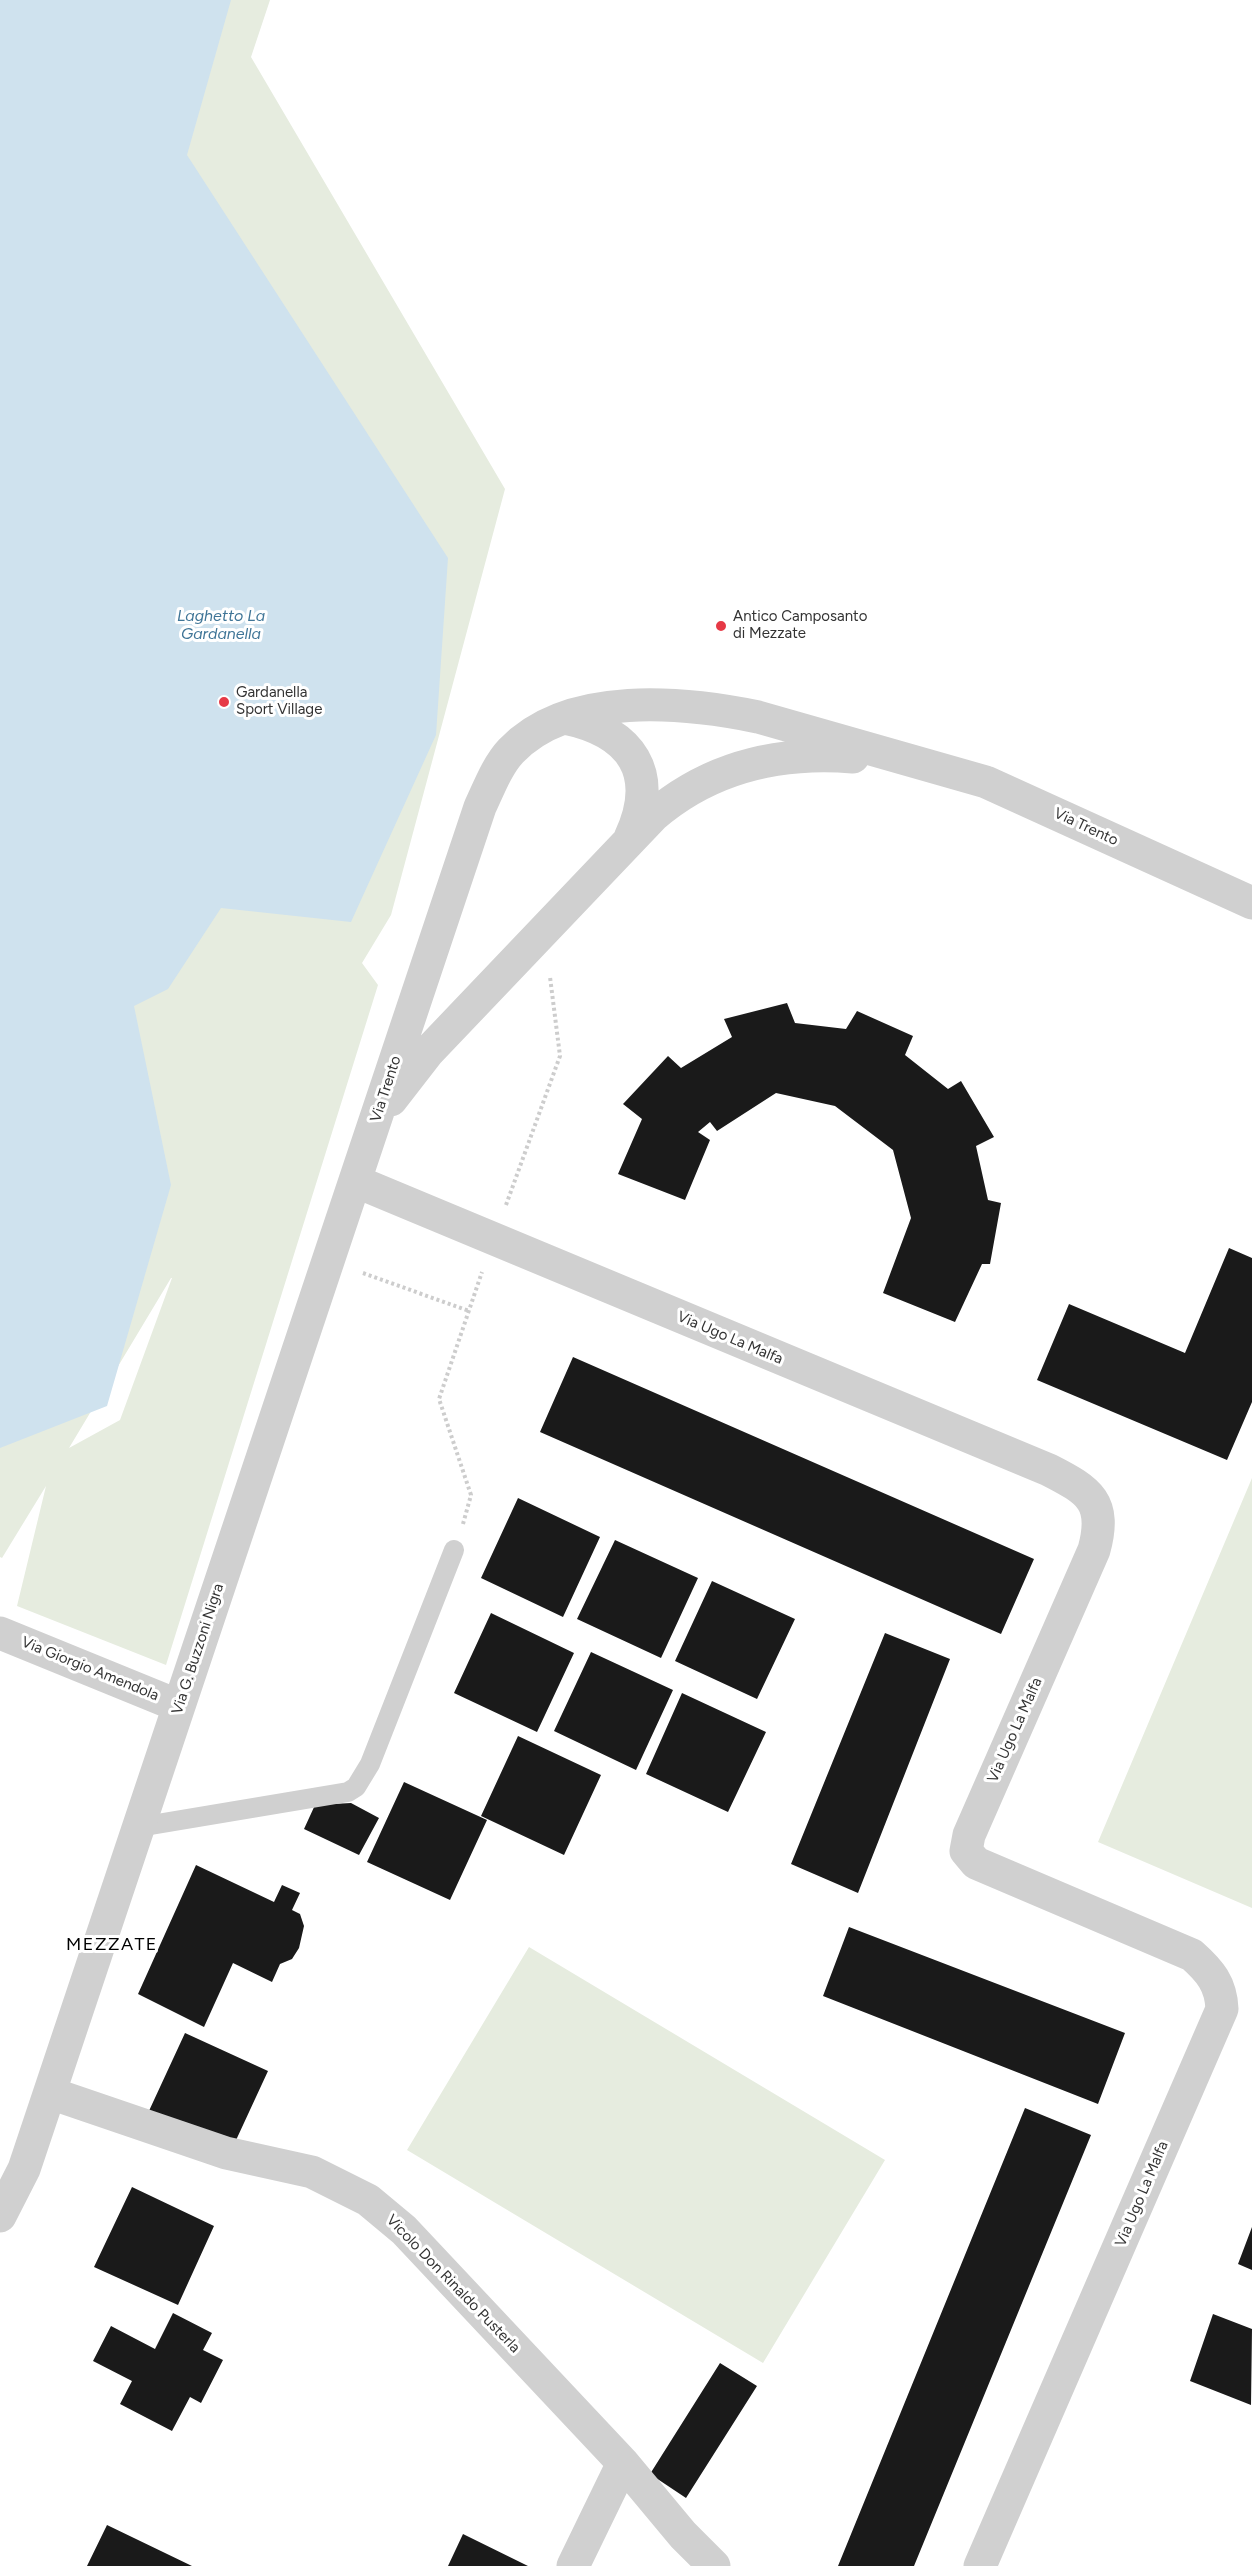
<!DOCTYPE html>
<style>
body{margin:0}
canvas{display:block;background:#fff}
</style>
<canvas width="1252" height="2566"></canvas>
<script>
const c = document.querySelector('canvas').getContext('2d');
c.lineJoin = 'round';
function fill(path, color) { c.fillStyle = color; c.fill(path, 'evenodd'); }
function trace(path, color, width, dash) { c.strokeStyle = color; c.lineWidth = width; c.lineCap = dash ? 'butt' : 'round'; c.setLineDash(dash || []); c.stroke(path); }
function write(font, color, halo, rows, align = 'center') {
  c.font = font + ' Figtree,sans-serif'; c.lineWidth = 6; c.setLineDash([]); c.textBaseline = 'middle'; c.strokeStyle = halo; c.fillStyle = color; for (const [text, x, y, turn = 0] of rows) {
    c.save(); c.translate(x, y); c.rotate((+turn || 0) * Math.PI / 180); c.textAlign = isNaN(turn) ? turn : align; if (halo) c.strokeText(text, 0, 0); c.fillText(text, 0, 0); c.restore();
  }
}
fill(new Path2D(`
 M0,0h270l-19,57 254,432 -114,426 -29,48 16,22 -212,680 -149,-59 29,-120 -44,72 -2,-1zM172,1278l-52,142 -51,28 102,-170z
 M1252,1478v430l-154,-66z
 M529,1947l356,213 -122,203 -356,-213z`), '#e6ecdf');
fill(new Path2D(`
 M0,0h231l-44,155 261,403 -12,177 -85,187 -130,-14 -53,81 -34,17 37,179 -64,221 -107,42z`), '#cfe2ee');
fill(new Path2D(`
 M787,1003l8,20 51,6 11,-18 56,25 -8,19 43,34 13,-8 33,56 -18,9 12,54 13,3 -11,61h-8l-27,58 -72,-29 28,-75 -18,-68 -58,-44 -59,-13 -59,38 -7,-9 -12,10 12,8 -25,60 -67,-26 24,-55 -19,-15 45,-48 13,12 51,-31 -8,-18z
 M1229,1248l23,10v144l-25,58 -190,-80 32,-76 116,49z
 M573,1357l461,202 -33,75 -461,-202z
 M518,1498l82,39 -37,80 -82,-39z
 M615,1540l83,38 -37,80 -84,-39z
 M712,1581l83,38 -38,80 -82,-38z
 M491,1613l83,40 -37,79 -83,-39z
 M885,1633l65,26 -92,234 -67,-29z
 M591,1652l82,38 -37,80 -82,-39z
 M682,1693l84,39 -38,80 -82,-38z
 M518,1736l83,39 -37,80 -83,-39z
 M404,1782l83,38 -37,80 -83,-38z
 M351,1803l28,15 -20,37 -55,-26 11,-24z
 M196,1865l78,37 8,-17 18,8 -8,17 8,4 4,12 -5,22 -7,11 -12,5 -8,18 -39,-19 -29,64 -66,-33z
 M849,1927l276,106 -27,71 -275,-108z
 M185,2033l83,38 -37,80 -83,-38z
 M1025,2108l66,27 -177,431h-76z
 M132,2187l82,39 -36,79 -84,-38z
 M1252,2227v43l-14,-6z
 M173,2313l39,20 -9,17 20,10 -22,43 -11,-6 -18,34 -52,-27 12,-23 -39,-20 18,-35 44,23z
 M1213,2314l39,15 -1,76 -61,-24z
 M720,2363l37,23 -71,112 -36,-24z
 M107,2525l85,41h-105z
 M463,2534l65,32h-80z`), '#1a1a1a');
trace(new Path2D(`
 M506,1205l54,-149 -10,-79
 M363,1273l106,38
 M463,1524l8,-29 -32,-96 43,-127`), '#cdcdcd', 4, [3, 3]);
trace(new Path2D(`
 M139,1827l209,-35 8,-5 14,-23 84,-214`), '#d0d0d0', 20);
trace(new Path2D(`
 M565,718c67,14 95,55 65,120
 M391,1100l38,-49 224,-235c57,-49 126,-65 200,-59
 M355,1181l694,289c41,21 58,32 45,80l-125,285 -3,16 10,12 216,92c18,16 29,29 30,54l-242,557
 M0,1633l179,73
 M50,2093l176,60 86,19 56,28 36,30 219,233 60,72 31,31
 M0,2216l24,-47 456,-1362c9,-19 17,-41 31,-56 58,-61 173,-49 247,-34l228,65 266,121
 M573,2566l50,-103`), '#d0d0d0', 33);
for (const [x, y, r, color] of [
 [721,626,6,"#e63946"],
 [224,702,6,"#e63946"]
]) { const dot = new Path2D(); dot.arc(x, y, r, 0, 2 * Math.PI); c.fillStyle = color; c.fill(dot); trace(dot, '#fff', 2); }
write('15px', '#333', '#fff', [
 ["Antico Camposanto",733,617],
 ["di Mezzate",733,634],
 ["Gardanella",236,693],
 ["Sport Village",236,710]
], 'left');
write('15px', '#333', '#fff', [
 ["Via Trento",1086,827,25],
 ["Via Trento",386,1089,-72],
 ["Via Ugo La Malfa",730,1338,23],
 ["Via G. Buzzoni Nigra",198,1649,-72],
 ["Via Giorgio Amendola",90,1669,22],
 ["Via Ugo La Malfa",1015,1730,-66],
 ["Via Ugo La Malfa",1142,2194,-67],
 ["Vicolo Don Rinaldo Pusterla",453,2284,46]
]);
write('italic 16px', '#3f7597', '#fff', [
 ["Laghetto La",221,616],
 ["Gardanella",221,634]
]);
c.letterSpacing = '1.5px';
write('18px', '#000', '#fff', [
 ["MEZZATE",112,1945]
]);
c.letterSpacing = '0px';
</script>
